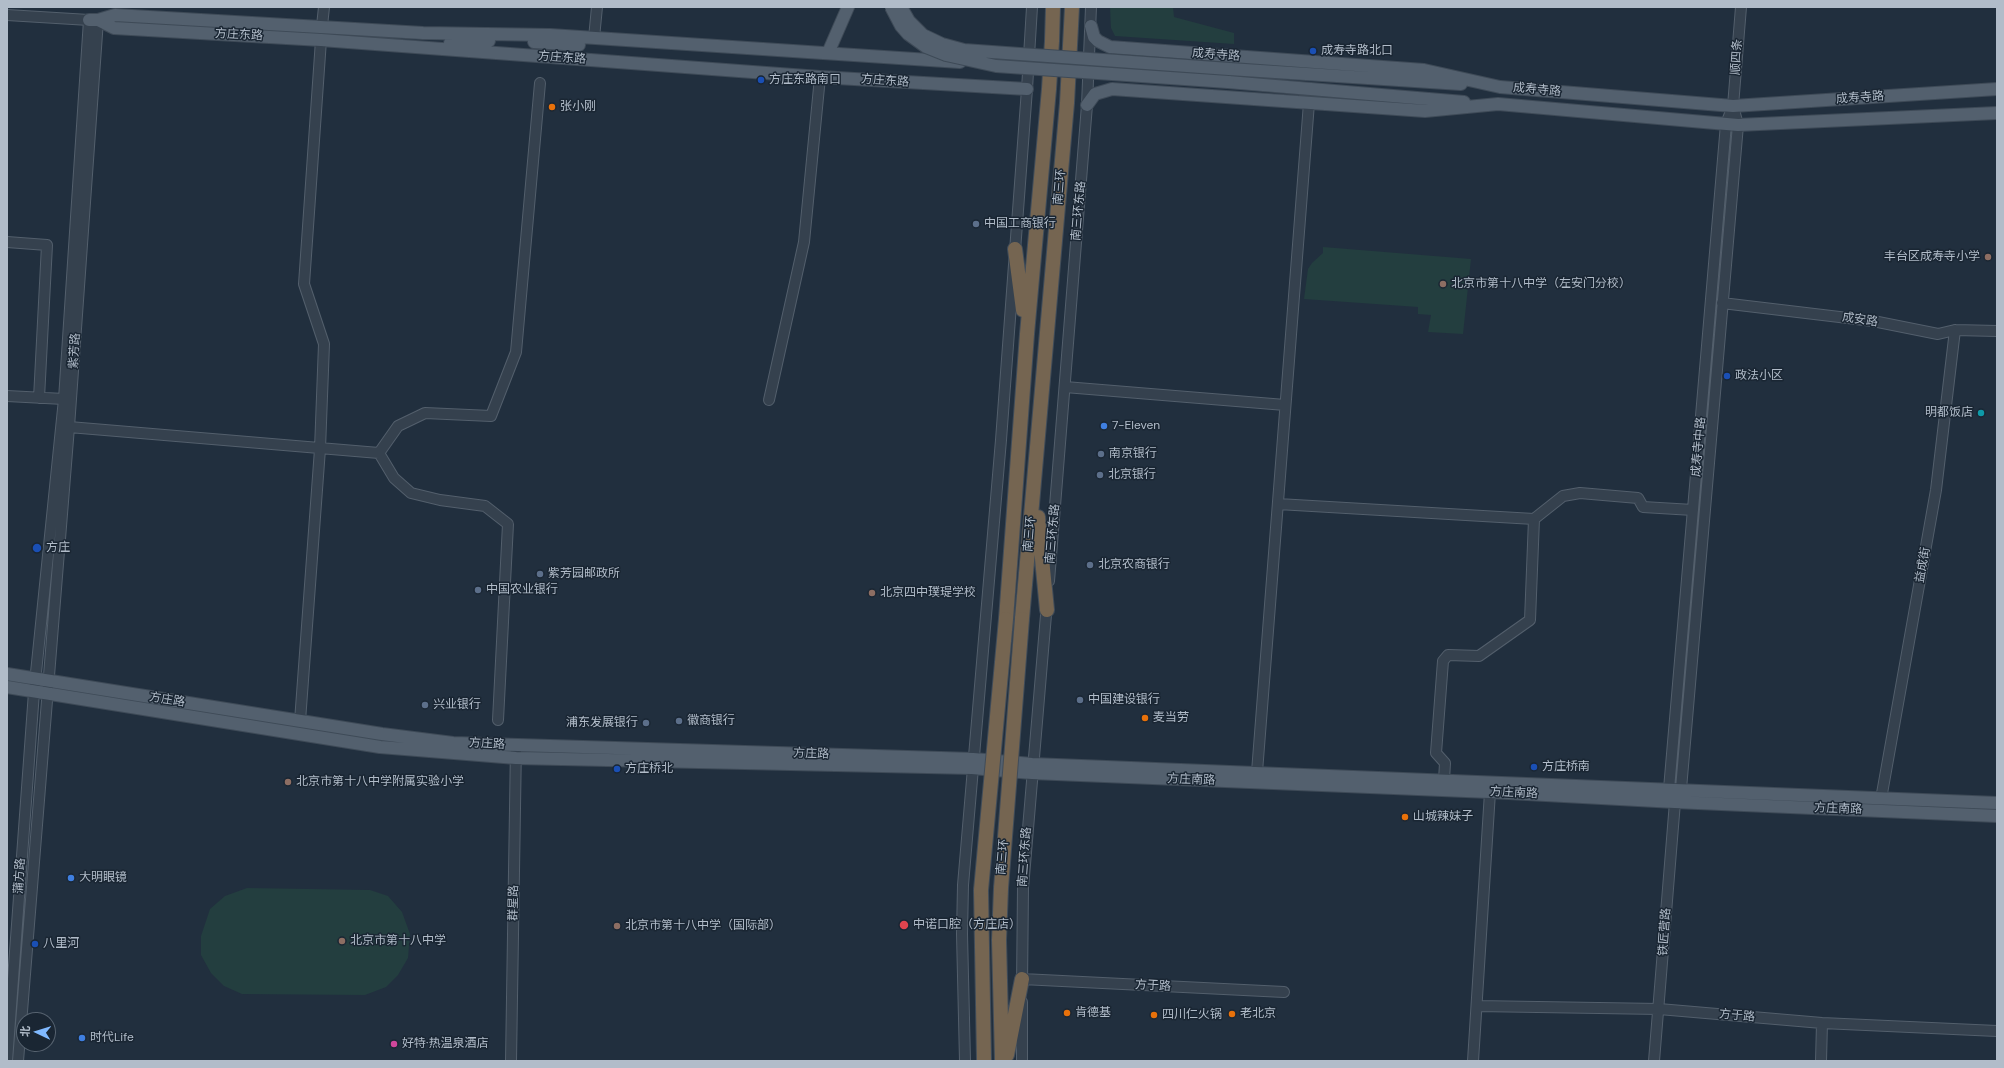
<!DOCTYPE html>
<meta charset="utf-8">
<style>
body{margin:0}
#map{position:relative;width:2004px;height:1068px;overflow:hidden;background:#212f3e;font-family:"DM Sans","Noto Sans SC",sans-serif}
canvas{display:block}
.frame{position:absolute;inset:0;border:8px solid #b1bcc9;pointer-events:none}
.north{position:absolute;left:16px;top:1012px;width:40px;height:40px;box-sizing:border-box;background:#1a2633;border:1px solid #56626f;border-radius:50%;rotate:274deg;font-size:11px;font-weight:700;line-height:16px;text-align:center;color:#b1bcc9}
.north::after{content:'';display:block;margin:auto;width:14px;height:18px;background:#80b9ff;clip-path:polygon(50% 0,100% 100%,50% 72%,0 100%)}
</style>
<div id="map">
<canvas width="2004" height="1068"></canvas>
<div class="frame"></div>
<div class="north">北</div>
</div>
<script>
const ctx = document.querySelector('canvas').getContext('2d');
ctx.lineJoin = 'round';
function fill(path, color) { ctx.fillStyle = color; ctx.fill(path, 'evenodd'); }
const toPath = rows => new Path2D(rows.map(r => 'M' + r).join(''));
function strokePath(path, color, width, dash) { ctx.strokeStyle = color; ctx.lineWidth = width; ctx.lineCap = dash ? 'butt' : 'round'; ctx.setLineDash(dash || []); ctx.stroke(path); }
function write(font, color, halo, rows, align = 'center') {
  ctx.font = font + ' "DM Sans","Noto Sans SC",sans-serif'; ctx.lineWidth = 3; ctx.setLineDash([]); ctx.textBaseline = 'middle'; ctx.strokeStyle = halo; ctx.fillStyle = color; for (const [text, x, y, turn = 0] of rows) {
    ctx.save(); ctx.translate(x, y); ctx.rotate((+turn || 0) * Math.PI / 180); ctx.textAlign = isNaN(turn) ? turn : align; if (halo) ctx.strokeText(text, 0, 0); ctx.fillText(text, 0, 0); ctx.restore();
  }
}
fill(toPath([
 [1110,7,1173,7,1174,17,1234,33,1234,44,1115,36,1111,28],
 [1323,247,1471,259,1463,334,1428,332,1431,315,1418,314,1418,307,1304,299,1308,269,1312,263,1323,253],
 [247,888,370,890,388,896,402,912,410,934,408,958,398,975,386,987,365,995,242,994,224,986,211,973,201,955,201,936,210,909,225,896]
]), '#233e3f');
const minor = toPath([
 [7,15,89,20,64,399,34,692,7,1061],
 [322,26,324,7],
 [594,38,597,7],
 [7,242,47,245,39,398],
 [1722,303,1873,321,1938,334,1955,330,1997,331],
 [1065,387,1285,405],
 [7,396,64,399],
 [769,400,804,242,820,77],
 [69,427,379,453,394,478,411,493,440,500,485,506,508,524,498,720],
 [379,453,398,426,425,413,491,416,516,352,540,83],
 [1278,504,1534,519,1563,496,1580,493,1638,498,1643,507,1693,510],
 [1049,581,1087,105,1091,7],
 [300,721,320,449,324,344,304,284,321,40],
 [1257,772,1309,103],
 [1444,780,1445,763,1436,753,1443,661,1448,655,1479,656,1530,620,1534,519],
 [1673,796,1669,789,1726,124,1733,106,1741,7],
 [1881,799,1936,490,1955,330],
 [1022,979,1284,992],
 [1022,986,1023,888,1047,603],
 [1022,1002,1022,1061],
 [1477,1006,1659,1009,1822,1023,1997,1031],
 [18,1061,69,427,98,20],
 [511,1061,516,745],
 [965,1061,962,934,963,885,1001,440,1027,89,1032,7],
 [1473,1061,1490,792],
 [1654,1061,1675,802,1681,789,1738,125,1733,106],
 [1821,1061,1822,1023]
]);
const major = toPath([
 [89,20,98,20,114,28,321,40,820,77,1027,89],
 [98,20,115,15,423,33,550,35,960,62],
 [1091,26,1094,37,1098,41,1110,47,1424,70,1500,87,1733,106,1997,89],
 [534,42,579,45],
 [450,43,489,41],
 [828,53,848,7],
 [1229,69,1461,84],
 [1228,82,1464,102],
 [1087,105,1095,94,1112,89,1425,111,1498,104,1738,125,1997,113],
 [7,674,382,734,453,743,973,759,1032,764,1997,803],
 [7,687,380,747,516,758,972,768,1032,773,1490,792,1675,802,1997,816]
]);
const highway = toPath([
 [1015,249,1023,310],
 [1038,517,1047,610],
 [1006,619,1027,334,1049,89,1052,41,1053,7],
 [1022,619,1067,103,1072,7],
 [1001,888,999,940,1002,1061],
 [981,890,984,1061],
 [1007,1055,1022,979]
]);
strokePath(minor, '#535f6c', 12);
strokePath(major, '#3e4a57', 14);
strokePath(highway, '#404c59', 16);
strokePath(minor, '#35414e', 10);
strokePath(major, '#53606e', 12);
strokePath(highway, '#756551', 14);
const majorBridge = toPath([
 [891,7,901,26,908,34,926,47,946,55,996,66,1228,82],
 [901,7,909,21,923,35,942,44,964,50,1229,69]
]);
const highwayBridge = toPath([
 [1001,888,1022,619],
 [981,890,1006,619]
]);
strokePath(majorBridge, '#3e4a57', 14, []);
strokePath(highwayBridge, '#404c59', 16, []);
strokePath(majorBridge, '#53606e', 12);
strokePath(highwayBridge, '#756551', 14);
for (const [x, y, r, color] of [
 [1313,51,4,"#1a4fb4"],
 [761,80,4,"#1a4fb4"],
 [552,107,4,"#e8710a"],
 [976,224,4,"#5c6f8a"],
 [1988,257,4,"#8d6e63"],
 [1443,284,4,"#8d6e63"],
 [1727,376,4,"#1a4fb4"],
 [1981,413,4,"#0f9aa8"],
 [1104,426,4,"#3f7fe0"],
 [1101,454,4,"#5c6f8a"],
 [1100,475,4,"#5c6f8a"],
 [37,548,5,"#1a4fb4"],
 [1090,565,4,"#5c6f8a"],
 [540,574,4,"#5c6f8a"],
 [478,590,4,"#5c6f8a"],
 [872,593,4,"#8d6e63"],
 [1080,700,4,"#5c6f8a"],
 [425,705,4,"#5c6f8a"],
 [1145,718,4,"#e8710a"],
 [679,721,4,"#5c6f8a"],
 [646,723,4,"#5c6f8a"],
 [1534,767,4,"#1a4fb4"],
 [617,769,4,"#1a4fb4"],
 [288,782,4,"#8d6e63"],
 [1405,817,4,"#e8710a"],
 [71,878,4,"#3f7fe0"],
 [904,925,5,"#e0444e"],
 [617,926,4,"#8d6e63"],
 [342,941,4,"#8d6e63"],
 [35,944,4,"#1a4fb4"],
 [1067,1013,4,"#e8710a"],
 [1232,1014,4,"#e8710a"],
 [1154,1015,4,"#e8710a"],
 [82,1038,4,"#3f7fe0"],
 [394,1044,4,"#d1479c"]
]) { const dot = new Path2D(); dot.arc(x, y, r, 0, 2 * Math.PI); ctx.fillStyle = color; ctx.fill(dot); strokePath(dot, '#1a2633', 1.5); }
write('12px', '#b1bcc9', '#1a2633', [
 ["方庄东路",239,35,3],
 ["成寿寺路",1216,55,4],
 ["顺四条",1737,57,-86],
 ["方庄东路",562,58,4],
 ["方庄东路",885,81,4],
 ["成寿寺路",1537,90,5],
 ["成寿寺路",1860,98,-4],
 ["南三环",1060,187,-85],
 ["南三环东路",1079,211,-85],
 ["成安路",1860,320,8],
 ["紫芳路",75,351,-86],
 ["成寿寺中路",1699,447,-85],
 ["南三环",1030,534,-85],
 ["南三环东路",1053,534,-85],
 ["益成街",1923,565,-80],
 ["方庄路",167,700,9],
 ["方庄路",487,744,3],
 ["方庄路",811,754,2],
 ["方庄南路",1191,780,2],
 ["方庄南路",1514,793,3],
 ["方庄南路",1838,809,2],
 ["南三环",1003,857,-85],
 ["南三环东路",1025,857,-86],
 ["蒲方路",20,876,-86],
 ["群星路",514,903,-89],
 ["铁匠营路",1665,932,-86],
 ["方于路",1153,986,3],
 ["方于路",1737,1016,5]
]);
write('12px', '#b1bcc9', '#1a2633', [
 ["成寿寺路北口",1321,51],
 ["方庄东路南口",769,80],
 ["张小刚",560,107],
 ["中国工商银行",984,224],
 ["丰台区成寿寺小学",1980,257,"right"],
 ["北京市第十八中学（左安门分校）",1451,284],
 ["政法小区",1735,376],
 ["明都饭店",1973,413,"right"],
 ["7-Eleven",1112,426],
 ["南京银行",1109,454],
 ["北京银行",1108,475],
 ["方庄",46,548],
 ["北京农商银行",1098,565],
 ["紫芳园邮政所",548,574],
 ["中国农业银行",486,590],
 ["北京四中璞瑅学校",880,593],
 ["中国建设银行",1088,700],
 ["兴业银行",433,705],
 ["麦当劳",1153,718],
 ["徽商银行",687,721],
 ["浦东发展银行",638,723,"right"],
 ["方庄桥南",1542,767],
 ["方庄桥北",625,769],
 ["北京市第十八中学附属实验小学",296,782],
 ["山城辣妹子",1413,817],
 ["大明眼镜",79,878],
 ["中诺口腔（方庄店）",913,925],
 ["北京市第十八中学（国际部）",625,926],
 ["北京市第十八中学",350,941],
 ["八里河",43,944],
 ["肯德基",1075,1013],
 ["老北京",1240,1014],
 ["四川仁火锅",1162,1015],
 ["时代Life",90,1038],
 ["好特·热温泉酒店",402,1044]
], 'left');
</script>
